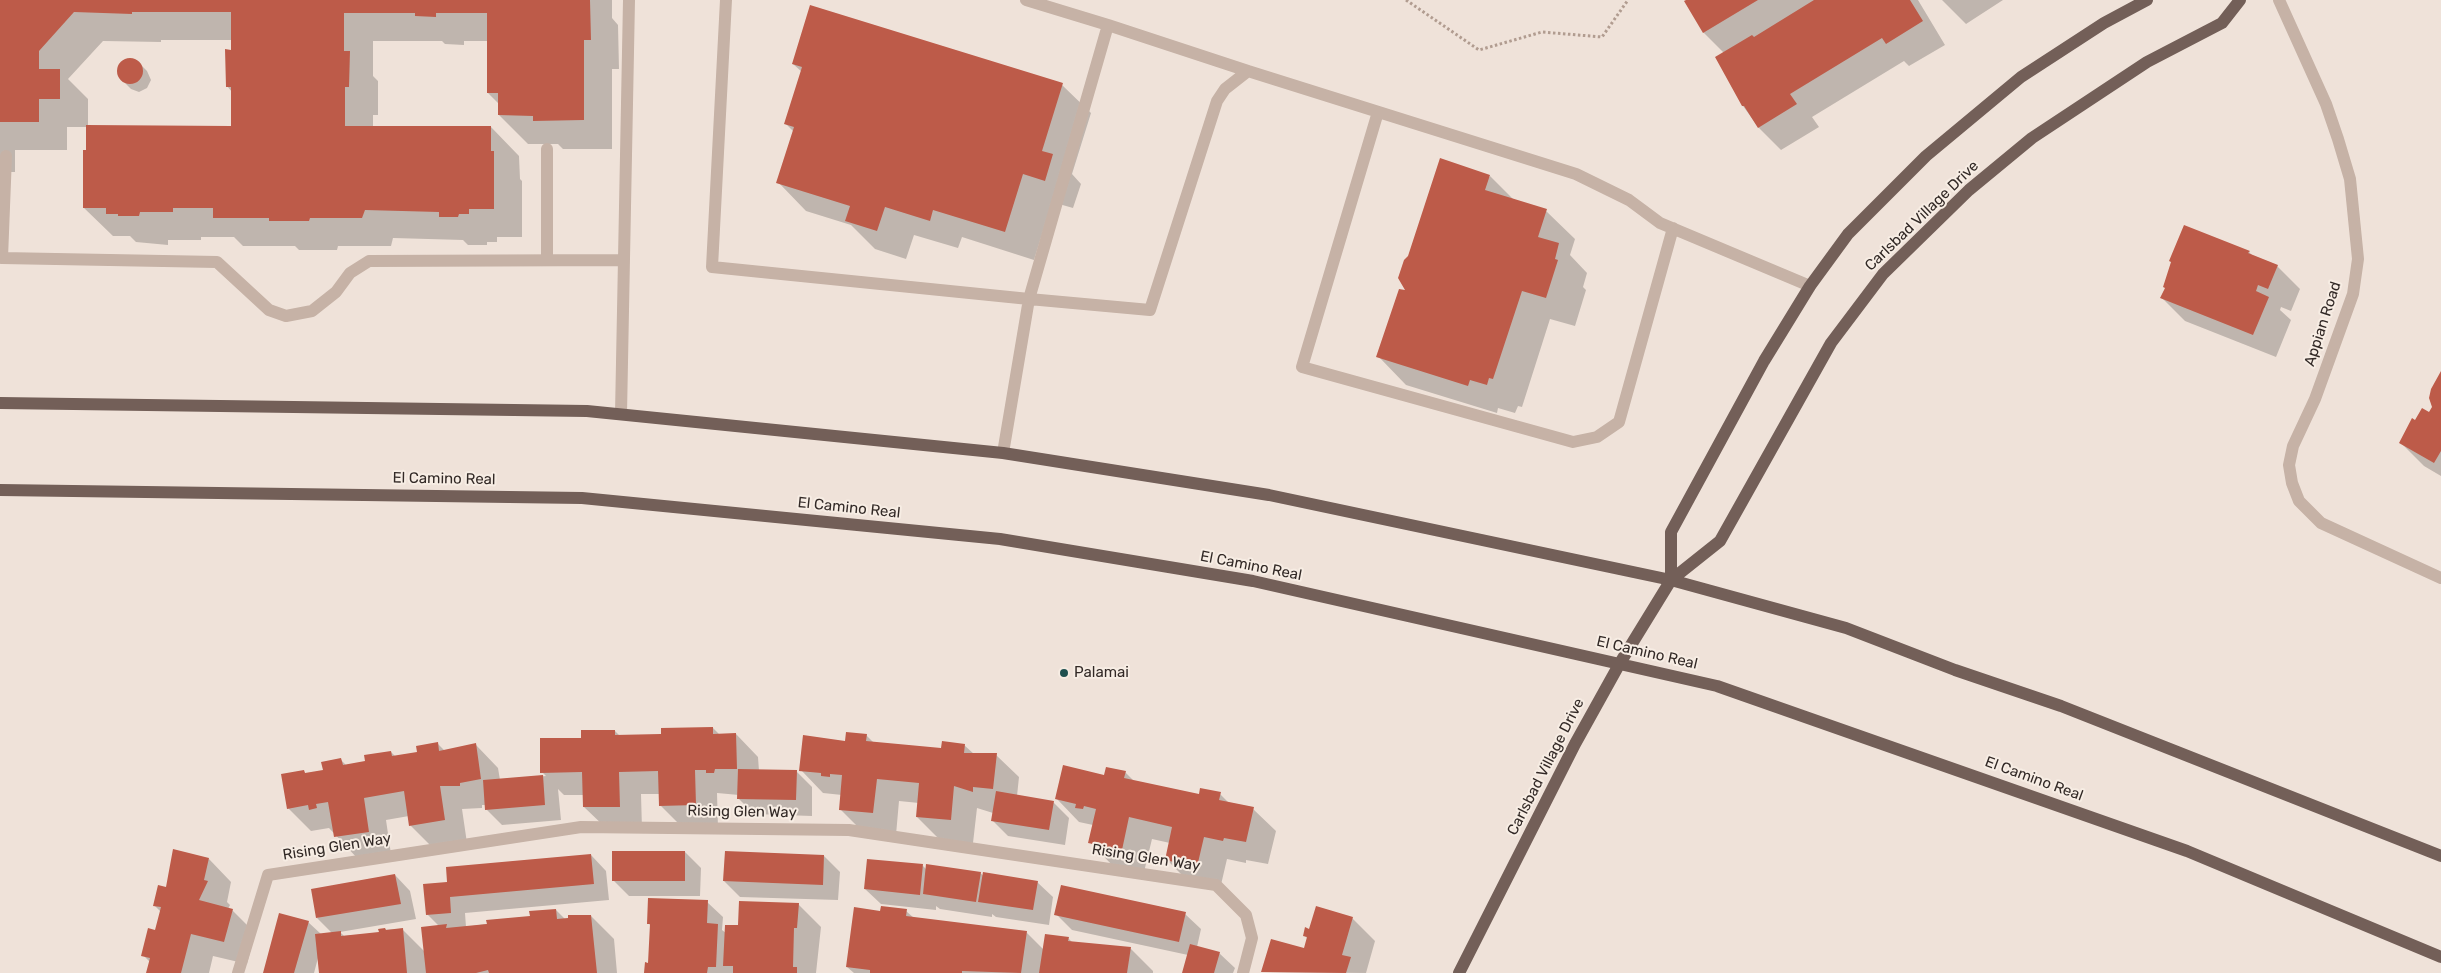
<!DOCTYPE html>
<style>
body{margin:0}
canvas{display:block;background:#efe2d9}
</style>
<canvas width="2441" height="973"></canvas>
<script>
const ctx = document.querySelector('canvas').getContext('2d');
ctx.lineJoin = 'round';
function fill(path, color) { ctx.fillStyle = color; ctx.fill(path, 'evenodd'); }
const toPath = rows => new Path2D(rows.map(r => 'M' + r).join(''));
function strokePath(path, color, width, dash) { ctx.strokeStyle = color; ctx.lineWidth = width; ctx.lineCap = dash ? 'butt' : 'round'; ctx.setLineDash(dash || []); ctx.stroke(path); }
function write(font, color, halo, rows, align = 'center') {
  ctx.font = font + ' Rubik,sans-serif'; ctx.lineWidth = 4; ctx.setLineDash([]); ctx.textBaseline = 'middle'; ctx.strokeStyle = halo; ctx.fillStyle = color; for (const [text, x, y, turn = 0] of rows) {
    ctx.save(); ctx.translate(x, y); ctx.rotate((+turn || 0) * Math.PI / 180); ctx.textAlign = isNaN(turn) ? turn : align; if (halo) ctx.strokeText(text, 0, 0); ctx.fillText(text, 0, 0); ctx.restore();
  }
}
fill(toPath([
 [0,0,612,0,612,18,618,25,619,69,612,69,612,149,563,149,558,144,528,144,499,115,499,104,488,93,488,41,464,41,464,45,445,44,442,41,373,41,373,76,378,81,378,115,373,115,373,127,491,127,519,156,520,179,522,181,522,237,497,237,497,242,487,242,487,245,468,245,463,240,393,238,391,246,338,246,337,250,299,250,295,246,243,246,234,237,201,237,201,240,168,240,168,245,136,242,130,236,113,236,84,208,87,127,67,127,67,150,15,150,15,172,0,172],
 [161,40,232,40,227,86,232,92,232,127,88,127,88,99,68,79,103,41,161,42],
 [1688,0,1918,0,1945,45,1909,66,1904,61,1812,117,1819,127,1781,150,1759,128,1743,106,1724,53,1704,33,1685,2],
 [1942,0,2003,0,1966,24],
 [130,60,139,63,147,71,151,80,147,88,139,92,131,89,123,81,119,71,121,64],
 [793,64,1062,85,1091,113,1072,174,1081,184,1073,208,1052,202,1034,260,962,237,958,248,914,235,906,259,875,249,851,225,806,211,778,182,794,132,786,124,802,72],
 [1490,176,1514,200,1546,211,1575,239,1570,255,1587,273,1583,287,1586,290,1575,326,1550,319,1522,407,1518,406,1515,413,1498,408,1497,413,1406,385,1378,356,1408,293],
 [2249,252,2254,257,2277,266,2300,289,2291,311,2281,307,2280,310,2291,320,2276,357,2185,321,2162,298],
 [2441,374,2441,476,2424,466,2401,443,2415,421,2429,413,2433,407],
 [713,728,720,735,736,734,758,757,759,771,796,771,812,787,812,816,754,814,739,799,739,795,717,793,718,828,683,828,660,805,660,794,641,794,642,829,607,829,584,807,584,795,564,795,558,789,561,820,502,825,486,809,486,805,482,805,482,808,462,809,467,843,433,848,410,825,409,816,386,820,391,854,358,859,329,828,311,831,288,808,303,771,306,774,324,771,341,760,346,765,366,762,391,752,396,757,419,753,438,744,445,751,476,745,498,768,500,780,546,776,542,772,583,739,615,731,620,736,663,735],
 [866,735,874,743,942,749,964,745,974,754,996,755,1019,777,1017,796,1053,802,1069,818,1065,845,1008,836,992,820,993,813,977,808,973,843,940,840,917,817,919,803,899,801,896,835,863,832,840,809,842,795,823,793,801,770,846,743],
 [1125,772,1134,781,1200,796,1220,794,1230,804,1253,809,1276,831,1268,864,1246,860,1246,863,1227,859,1220,889,1189,882,1166,859,1170,843,1152,839,1144,872,1112,865,1090,842,1093,825,1079,822,1057,799,1105,777],
 [685,852,701,868,700,896,629,896,613,880],
 [591,855,606,871,609,900,465,913,466,927,531,917,556,910,566,920,591,916,614,939,617,973,320,973,318,958,314,973,264,973,308,922,321,934,332,933,317,918,395,875,410,891,416,919,340,932,344,936,380,933,380,930,402,929,425,952,439,926,427,914,448,883],
 [824,856,840,872,838,900,740,897,724,881],
 [209,859,231,882,227,902,230,905,228,909,232,910,255,933,247,964,213,956,209,973,147,973,150,962,143,955,156,932,161,912,154,905,167,888],
 [923,866,927,870,980,873,984,876,1037,882,1053,897,1049,925,996,917,992,914,992,917,940,909,936,906,936,910,881,904,865,889],
 [707,902,723,917,722,930,726,933,798,904,821,927,816,973,646,973,649,964,651,926,648,923],
 [906,911,914,918,1026,932,1044,950,1068,938,1073,943,1130,948,1153,971,1153,973,854,973,847,967,881,912],
 [1056,914,1185,914,1201,929,1197,947,1219,953,1235,968,1233,973,1183,973,1188,955,1072,930],
 [1352,918,1375,941,1366,973,1262,972,1304,950,1308,939,1304,935,1310,930]
]), '#0003');
fill(toPath([
 [0,0,590,0,591,40,584,40,584,120,533,121,533,116,498,115,498,93,487,93,487,13,436,13,436,17,415,16,415,13,344,13,344,51,350,51,349,87,345,87,345,126,491,126,491,151,494,151,494,209,469,209,469,214,459,214,458,217,439,217,439,212,365,210,362,218,310,218,309,221,269,221,269,218,213,218,213,208,173,208,173,212,140,212,139,216,118,216,118,214,106,214,106,208,83,208,83,150,86,150,86,125,231,126,231,87,226,87,225,49,231,50,231,12,132,12,132,14,74,12,39,51,39,69,60,69,60,99,39,99,39,122,0,122],
 [1686,0,1758,0,1703,33,1684,1],
 [1814,0,1910,0,1923,21,1886,44,1882,38,1790,94,1797,104,1758,128,1744,106,1742,106,1715,57,1752,35,1754,37],
 [810,5,1063,83,1042,151,1053,154,1045,181,1023,174,1005,232,933,210,930,221,885,207,877,231,845,221,850,206,776,183,794,127,784,124,802,67,792,64],
 '117 71a13 13 0 1 1 26 0a13 13 0 1 1-26 0Z',
 [1440,158,1490,175,1485,190,1547,209,1538,237,1559,243,1555,259,1558,260,1546,298,1522,291,1493,379,1489,378,1487,385,1470,380,1468,386,1376,357,1399,289,1405,290,1398,278,1404,260,1408,256],
 [2184,225,2250,251,2248,253,2278,265,2268,289,2258,285,2256,291,2269,297,2253,335,2160,298,2165,288,2163,287,2171,262,2169,261],
 [2441,371,2441,451,2434,463,2399,443,2412,418,2415,420,2422,408,2429,412,2432,407,2429,398,2431,389],
 [713,727,713,734,736,733,737,769,715,769,714,773,706,773,706,770,695,770,696,805,659,806,658,771,619,772,620,807,583,807,582,772,540,773,540,738,581,738,581,730,615,730,615,735,661,734,661,728],
 [846,732,867,734,866,741,941,748,942,741,965,744,964,753,997,753,993,789,973,787,973,792,954,786,951,820,916,817,919,783,877,779,873,813,839,810,842,775,830,774,830,777,821,776,821,773,799,771,803,735,845,741],
 [438,742,439,751,476,743,481,779,460,783,460,786,440,786,445,820,409,826,404,791,364,798,369,832,334,837,328,802,316,804,317,808,309,810,308,805,287,809,281,774,304,770,305,773,323,770,321,762,341,758,343,765,365,761,364,755,391,751,392,756,417,752,416,746],
 [1063,765,1104,775,1106,767,1126,771,1124,778,1199,794,1200,788,1221,792,1219,800,1254,807,1246,842,1224,838,1223,841,1204,837,1197,867,1165,860,1172,827,1129,817,1122,850,1088,843,1096,809,1084,806,1083,809,1075,808,1076,804,1055,799],
 [738,769,797,770,796,800,737,799],
 [543,775,545,805,485,810,483,780],
 [996,791,1054,801,1049,830,991,821],
 [173,849,209,858,204,880,208,881,199,900,233,909,224,942,191,934,181,973,146,973,150,958,141,956,148,928,155,930,161,907,153,906,158,885,166,887],
 [612,851,685,851,685,881,612,881],
 [725,851,824,855,823,885,723,881],
 [591,854,594,884,450,897,451,913,426,915,423,884,447,882,446,867],
 [867,859,923,864,920,895,864,889],
 [926,864,981,872,976,902,923,894],
 [983,872,1038,881,1033,910,978,902],
 [395,874,401,904,316,918,311,889],
 [1061,885,1186,912,1179,942,1054,915],
 [648,898,708,900,707,923,718,924,716,967,708,967,707,973,644,973,645,962,648,963,650,924,647,924],
 [739,901,799,903,797,928,794,928,793,967,797,967,797,973,733,973,733,966,723,966,725,925,738,925],
 [881,906,907,909,906,916,1027,931,1021,973,962,971,962,973,870,973,870,970,846,967,854,907,880,911],
 [1316,906,1353,917,1342,955,1351,957,1346,973,1261,972,1271,939,1304,948,1307,937,1303,936,1305,927,1309,929],
 [556,909,557,919,568,918,568,915,591,915,597,973,489,973,488,970,476,973,426,973,421,927,447,924,446,928,487,924,486,920,530,916,529,911],
 [279,913,309,921,294,973,263,973],
 [385,928,386,930,403,928,407,973,319,973,315,934,341,931,341,936,379,932,378,929],
 [1045,934,1069,937,1068,941,1131,947,1127,973,1039,973],
 [1190,944,1220,952,1214,973,1182,973]
]), '#bd5b49');
strokePath(toPath([
 [1406,0,1479,50,1542,32,1602,37,1628,0]
]), '#b19c90', 3, [2.5, 2.5]);
strokePath(toPath([
 [726,0,712,267,1029,299,1108,25,1026,0],
 [1108,25,1248,71],
 [1378,112,1302,367,1573,442,1597,437,1619,422,1673,228],
 [6,156,2,258,217,262,269,310,286,316,312,311,336,292,350,273,369,261,624,260],
 [547,260,547,149],
 [621,414,629,0],
 [1003,453,1029,299,1150,310,1217,101,1225,89,1248,71,1576,174,1629,200,1660,223,1810,286]
]), '#c6b2a6', 12);
strokePath(toPath([
 [2279,0,2326,104,2338,139,2350,179,2358,259,2353,294,2315,399,2293,446,2289,465,2292,483,2299,501,2321,523,2441,578],
 [238,973,268,875,581,827,849,830,1216,885,1246,915,1252,938,1243,973]
]), '#c6b2a6', 12);
strokePath(toPath([
 [0,403,587,411,1003,453,1269,495,1671,580,1846,628,1955,670,2061,706,2441,856],
 [0,490,582,498,1000,539,1253,581,1717,686,2187,851,2441,957],
 [1671,580,1671,532,1764,361,1810,286,1848,234,1926,156,2021,77,2104,23,2147,0],
 [1459,973,1575,744,1620,663,1671,580,1720,541,1831,343,1883,274,1969,190,2032,138,2147,62,2222,23,2240,0]
]), '#735f58', 12);
for (const [x, y, r, color] of [
 [1064,673,5,"#1f504f"]
]) { const dot = new Path2D(); dot.arc(x, y, r, 0, 2 * Math.PI); ctx.fillStyle = color; ctx.fill(dot); strokePath(dot, '#f7ede4', 2); }
write('15px', '#322926', '#f7ede4', [
 ["Carlsbad Village Drive",1922,216,-44],
 ["Appian Road",2323,324,-72],
 ["El Camino Real",444,479,1],
 ["El Camino Real",849,508,6],
 ["El Camino Real",1251,566,11],
 ["El Camino Real",1647,653,13],
 ["Carlsbad Village Drive",1546,767,-63],
 ["El Camino Real",2034,779,20],
 ["Rising Glen Way",742,812,1],
 ["Rising Glen Way",337,847,-9],
 ["Rising Glen Way",1146,858,9]
]);
write('15px', '#322926', '#f7ede4', [
 ["Palamai",1074,673]
], 'left');
</script>
